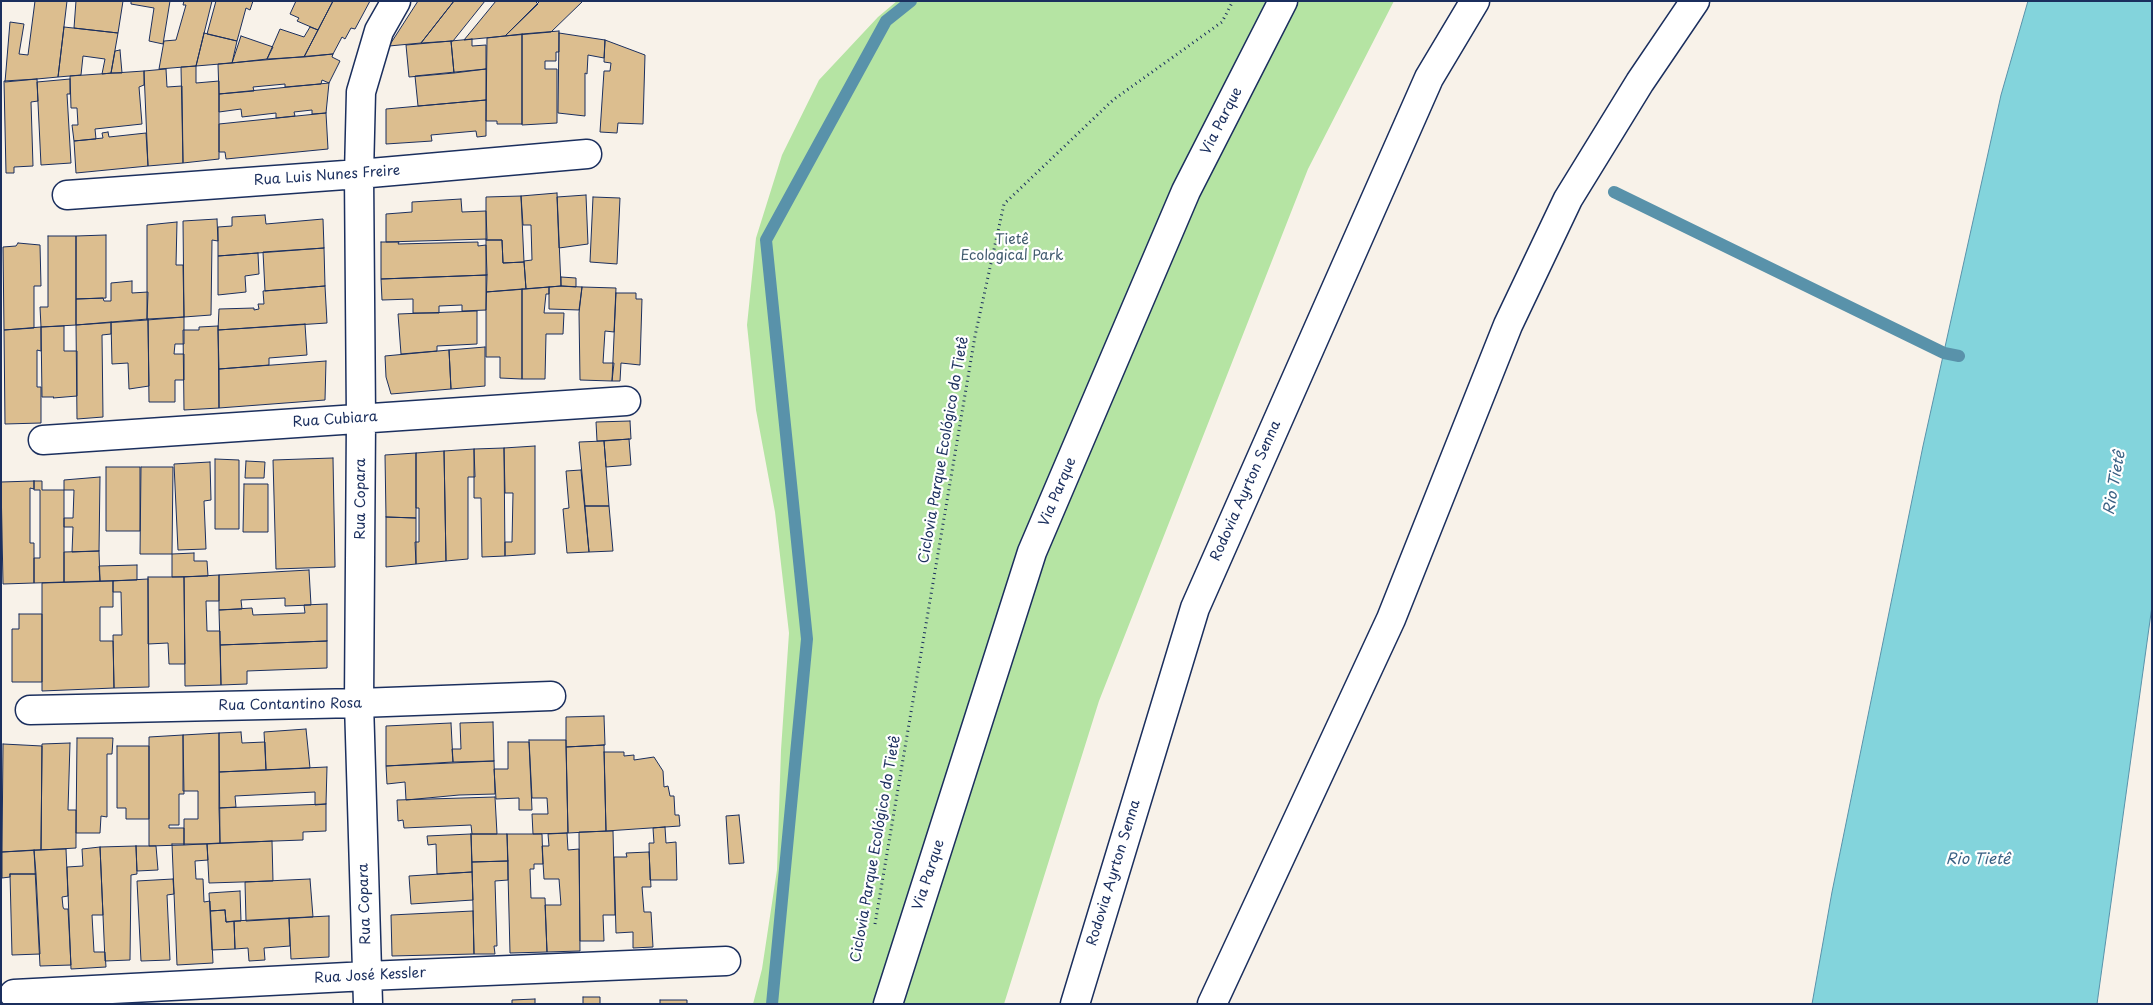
<!DOCTYPE html>
<meta charset="utf-8">
<style>
body{margin:0}
#map{position:relative;width:2153px;height:1005px;overflow:hidden;background:#f8f2e9;font-family:"Playpen Sans",sans-serif}
canvas{display:block}
.frame{position:absolute;inset:0;border:2px solid #1b2f5e;pointer-events:none}
</style>
<div id="map">
<canvas width="2153" height="1005"></canvas>
<div class="frame"></div>
</div>
<script>
const ctx = document.querySelector('canvas').getContext('2d');
ctx.lineJoin = 'round';
function fill(path, color) { ctx.fillStyle = color; ctx.fill(path, 'evenodd'); }
const toPath = rows => new Path2D(rows.map(r => 'M' + r).join(''));
function strokePath(path, color, width, dash) { ctx.strokeStyle = color; ctx.lineWidth = width; ctx.lineCap = dash ? 'butt' : 'round'; ctx.setLineDash(dash || []); ctx.stroke(path); }
function write(font, color, halo, rows, align = 'center') {
  ctx.font = font + ' "Playpen Sans",sans-serif'; ctx.lineWidth = 4.5; ctx.setLineDash([]); ctx.textBaseline = 'middle'; ctx.strokeStyle = halo; ctx.fillStyle = color; for (const [text, x, y, turn = 0] of rows) {
    ctx.save(); ctx.translate(x, y); ctx.rotate((+turn || 0) * Math.PI / 180); ctx.textAlign = isNaN(turn) ? turn : align; if (halo) ctx.strokeText(text, 0, 0); ctx.fillText(text, 0, 0); ctx.restore();
  }
}
fill(toPath([
 [897,1,1394,1,1308,169,1099,701,1004,1004,753,1004,762,969,777,870,781,750,789,633,775,512,756,410,747,325,756,238,782,155,819,80,878,17]
]), '#b5e4a3');
const water = toPath([
 [2028,1,2152,1,2152,606,2097,1004,1812,1004,1832,892,1923,446,2001,95,2028,1]
]);
fill(water, '#83d4dc');
strokePath(water, '#5992aa', 1);
strokePath(toPath([
 [1614,192,1944,353,1959,356],
 [772,1004,807,639,766,240,886,21,911,1]
]), '#5992aa', 12);
const building = toPath([
 [35,1,67,1,58,77,5,82,10,22,24,24,19,54,28,55,35,1],
 [76,1,123,1,118,33,74,28,76,1],
 [131,1,170,1,163,44,149,41,154,8,131,4,131,1],
 [184,1,212,1,196,66,159,69,164,41,176,40,186,5,183,5,184,1],
 [216,1,253,1,250,10,246,8,237,41,207,34,216,1],
 [296,1,333,1,318,30,297,21,299,18,290,14,296,1],
 [333,1,370,1,355,29,351,28,345,39,342,37,333,54,304,57,333,1],
 [418,1,454,1,421,43,389,46,418,1],
 [454,1,485,1,453,41,421,43,454,1],
 [496,1,535,1,538,4,505,36,464,40,496,1],
 [540,1,583,1,551,32,505,36,540,1],
 [64,27,118,33,111,73,102,74,105,59,83,56,81,75,58,77,64,27],
 [310,27,318,30,304,57,267,59,280,29,304,37,310,27],
 [559,31,559,52,556,52,556,61,545,61,545,69,557,69,557,123,522,125,522,34,559,31],
 [204,33,237,41,232,63,196,66,204,33],
 [559,33,605,40,604,58,588,55,587,74,585,73,585,116,558,113,559,33],
 [522,34,522,124,497,124,497,121,486,121,487,38,522,34],
 [241,36,273,47,267,59,232,63,241,36],
 [472,39,472,46,486,45,486,69,454,73,451,41,472,39],
 [605,40,645,55,643,124,618,123,617,133,600,132,604,71,610,71,611,63,604,62,605,40],
 [451,41,454,73,409,77,406,45,451,41],
 [120,50,122,73,111,73,115,51,120,50],
 [333,54,332,57,340,61,329,83,322,80,321,84,285,87,285,84,253,87,254,91,219,94,218,64,333,54],
 [196,66,196,83,219,81,219,159,183,163,181,67,196,66],
 [166,69,167,87,182,86,183,163,148,166,144,71,166,69],
 [486,69,486,100,418,106,415,76,486,69],
 [144,71,144,85,139,87,142,124,95,129,96,139,74,141,72,125,78,125,77,108,71,108,70,76,144,71],
 [37,79,38,101,31,102,33,166,14,167,14,173,6,173,4,81,37,79],
 [70,79,70,94,67,94,71,163,41,165,37,82,70,79],
 [329,83,326,113,312,114,312,110,294,112,295,116,276,118,276,113,242,117,241,109,219,112,219,94,329,83],
 [486,100,486,136,477,137,476,131,431,135,432,141,386,144,386,109,486,100],
 [326,113,328,149,226,159,225,152,219,152,219,124,326,113],
 [108,132,109,137,146,133,148,166,76,173,74,141,103,138,102,133,108,132],
 [557,193,561,286,526,289,524,261,532,260,531,225,523,225,521,196,557,193],
 [586,195,588,244,559,248,557,197,586,195],
 [521,196,524,262,503,263,502,240,486,240,486,197,521,196],
 [593,197,620,198,617,264,590,262,593,197],
 [461,199,462,212,486,211,487,239,386,242,386,214,412,212,412,202,461,199],
 [265,215,266,224,323,219,324,248,218,256,218,227,232,226,232,217,265,215],
 [217,219,218,241,212,240,211,315,184,317,183,221,217,219],
 [177,222,176,265,183,265,184,317,147,320,147,225,177,222],
 [106,235,106,298,76,299,76,236,106,235],
 [48,236,76,236,76,325,41,327,40,307,48,307,48,236],
 [486,240,502,240,503,263,524,262,526,289,486,292,486,240],
 [381,242,399,242,398,244,478,242,478,246,486,245,487,275,381,279,381,242],
 [18,243,40,245,41,286,34,286,34,328,4,330,3,247,16,246,18,243],
 [324,248,325,286,265,291,263,252,324,248],
 [258,253,259,274,245,276,246,292,218,295,218,256,258,253],
 [487,275,486,310,462,311,462,305,439,306,439,313,413,313,413,299,382,300,381,279,487,275],
 [561,277,576,278,576,287,561,286,561,277],
 [132,281,132,293,148,292,147,320,76,325,76,299,103,298,104,301,111,301,111,283,132,281],
 [325,286,327,323,218,330,219,309,254,308,254,310,259,309,258,304,264,304,263,291,325,286],
 [561,286,582,287,579,310,549,309,549,287,561,286],
 [549,287,549,294,546,294,544,313,564,313,563,334,546,334,545,379,522,379,522,289,549,287],
 [582,287,616,288,614,332,605,331,603,363,614,363,612,381,580,380,579,313,582,287],
 [522,289,522,379,500,378,500,357,486,357,486,292,522,289],
 [616,293,636,293,636,299,642,299,640,365,621,363,620,381,612,381,616,293],
 [477,311,477,344,437,346,437,351,401,354,398,314,477,311],
 [184,317,184,344,175,344,174,354,184,354,184,380,175,380,175,402,149,402,148,319,184,317],
 [148,319,149,386,129,389,128,363,112,364,111,322,148,319],
 [111,322,111,334,102,335,103,417,77,419,76,325,111,322],
 [305,324,307,355,269,358,269,365,219,369,218,330,305,324],
 [64,326,64,351,77,351,77,396,53,398,54,397,42,397,41,327,64,326],
 [218,326,219,408,184,410,183,330,199,330,199,327,218,326],
 [41,327,41,351,37,350,37,387,41,387,41,423,5,424,4,330,41,327],
 [485,347,485,386,451,389,449,350,485,347],
 [449,350,451,389,391,394,386,377,385,356,449,350],
 [326,361,325,400,219,408,219,369,326,361],
 [630,421,631,439,597,441,596,422,630,421],
 [629,439,631,465,606,467,604,441,629,439],
 [604,441,609,506,585,506,579,442,604,441],
 [535,446,535,554,505,556,505,542,512,542,513,493,505,493,504,448,535,446],
 [504,448,505,556,482,557,481,498,474,498,474,449,504,448],
 [474,449,475,477,468,477,468,559,446,561,444,451,474,449],
 [444,451,446,561,416,564,415,542,419,542,419,508,416,508,416,453,444,451],
 [416,453,416,518,386,517,385,455,416,453],
 [333,458,335,567,276,569,273,460,333,458],
 [215,459,239,460,239,529,215,529,215,459],
 [246,461,265,462,264,478,245,478,246,461],
 [210,462,211,500,204,501,206,549,178,550,174,464,210,462],
 [106,467,140,467,140,531,106,531,106,467],
 [141,467,173,467,172,554,140,554,141,467],
 [581,470,589,552,567,553,563,509,569,508,566,471,581,470],
 [100,477,99,551,72,552,73,527,64,527,64,518,73,518,74,490,64,490,64,480,100,477],
 [34,481,34,489,30,488,30,543,34,543,34,583,3,584,1,482,34,481],
 [34,481,42,481,42,490,64,490,64,582,34,583,34,558,40,558,40,490,34,490,34,481],
 [244,484,268,484,268,532,243,532,244,484],
 [585,506,609,506,613,551,589,552,585,506],
 [386,517,416,518,416,564,386,567,386,517],
 [99,551,100,581,64,582,64,552,99,551],
 [194,553,194,561,207,561,208,576,172,577,172,554,194,553],
 [137,565,137,580,100,581,99,566,137,565],
 [309,570,311,605,285,606,285,598,241,600,242,609,219,610,219,575,309,570],
 [219,575,219,601,206,601,207,631,220,631,221,685,185,686,184,577,219,575],
 [148,577,184,577,185,664,169,664,168,643,148,644,148,577],
 [148,579,149,687,114,688,113,635,122,635,121,592,113,592,113,581,148,579],
 [113,581,113,607,100,607,100,641,113,641,114,688,42,691,42,583,113,581],
 [327,604,327,641,220,645,219,610,252,608,253,615,305,613,304,605,327,604],
 [19,614,42,614,42,682,12,682,12,629,19,629,19,614],
 [327,641,327,668,247,671,247,684,221,685,220,645,327,641],
 [604,716,605,745,566,747,566,717,604,716],
 [493,722,494,761,453,762,452,749,461,749,460,723,493,722],
 [451,723,453,762,386,766,386,726,451,723],
 [306,729,310,768,266,770,264,732,306,729],
 [241,732,242,743,265,742,266,770,219,772,219,733,241,732],
 [219,733,220,843,184,845,184,819,198,819,198,791,183,791,183,735,219,733],
 [183,735,184,794,179,794,179,825,169,825,169,828,184,828,184,845,149,846,149,737,183,735],
 [77,738,113,738,112,754,107,754,107,817,101,816,100,833,76,833,77,738],
 [529,740,566,740,568,833,533,834,532,814,548,814,547,798,532,798,529,740],
 [508,742,529,742,532,810,519,810,519,798,496,799,494,769,508,769,508,742],
 [70,743,68,810,76,810,76,848,41,850,42,744,70,743],
 [3,744,42,746,41,850,2,852,3,744],
 [604,745,606,831,568,833,566,747,604,745],
 [117,746,149,746,149,819,126,819,126,808,117,808,117,746],
 [604,752,624,752,624,756,634,755,634,760,654,757,663,771,664,787,668,786,670,796,674,796,675,815,679,815,680,826,606,831,604,752],
 [494,761,495,794,459,795,406,800,405,782,387,784,386,766,494,761],
 [327,767,326,804,315,805,315,792,235,796,236,807,219,808,219,772,327,767],
 [495,797,497,834,472,834,471,825,404,828,403,820,398,821,397,800,495,797],
 [326,804,326,831,303,832,303,840,220,843,219,808,326,804],
 [739,815,744,863,729,864,726,816,739,815],
 [665,827,666,843,676,842,677,880,650,880,649,843,654,843,653,828,665,827],
 [613,831,615,915,603,915,604,941,580,941,579,832,613,831],
 [567,833,568,850,579,849,580,951,547,952,545,905,561,905,559,879,544,879,542,846,549,846,548,834,567,833],
 [471,834,507,834,508,861,472,862,471,834],
 [471,834,472,872,437,874,436,844,428,845,427,836,471,834],
 [507,834,542,834,543,864,534,864,534,869,530,869,531,898,545,898,547,952,510,953,507,834],
 [272,841,273,881,209,883,207,844,272,841],
 [172,844,207,844,208,860,195,861,196,879,203,879,204,902,210,901,213,963,177,965,172,844],
 [136,846,137,874,131,875,130,960,105,961,100,847,136,846],
 [136,846,156,846,158,870,137,871,136,846],
 [100,847,103,915,92,915,94,952,105,952,106,967,71,969,67,867,83,866,82,849,100,847],
 [66,849,68,896,62,897,63,907,64,909,68,909,71,965,40,966,34,850,66,849],
 [34,850,36,874,10,874,10,877,2,878,2,852,34,850],
 [649,852,651,887,642,887,644,912,651,912,653,947,633,948,633,932,616,933,614,857,627,857,626,853,649,852],
 [508,861,508,880,495,881,497,946,494,946,495,954,474,954,472,862,508,861],
 [472,872,473,900,411,904,409,876,472,872],
 [10,874,36,874,40,954,12,955,10,874],
 [173,879,174,894,167,895,170,960,141,961,137,881,173,879],
 [310,879,313,917,246,921,245,882,310,879],
 [240,891,241,921,226,922,225,910,210,911,209,893,240,891],
 [225,910,226,922,234,921,235,949,212,950,210,911,225,910],
 [473,911,474,954,392,956,391,915,473,911],
 [329,916,329,957,291,959,289,918,329,916],
 [289,918,290,946,264,948,265,960,249,961,248,948,235,949,234,921,289,918],
 [583,997,600,997,600,1004,583,1004,583,997],
 [535,999,535,1004,512,1004,512,1000,535,999],
 [660,1000,687,1000,687,1004,660,1004,660,1000]
]);
fill(building, '#dcbe8f');
strokePath(building, '#1b2f5e', 1);
const minor = toPath([
 [67,195,359,174,587,154],
 [43,440,626,401],
 [30,710,359,703,551,696],
 [14,994,367,976,726,961],
 [368,1004,359,703,361,419,359,174,361,92,379,31,396,1],
 [888,1004,1032,552,1186,191,1283,1],
 [1212,1004,1391,619,1508,325,1568,199,1640,82,1695,1]
]);
const highway = toPath([
 [1075,1004,1195,608,1429,78,1475,1]
]);
strokePath(minor, '#1b2f5e', 31);
strokePath(highway, '#1b2f5e', 31);
strokePath(toPath([
 [875,924,975,336,1004,204,1113,100,1222,22,1233,1]
]), '#1b2f5e', 3, [1, 4]);
strokePath(minor, '#fff', 28);
strokePath(highway, '#fff', 28);
write('14px', '#1b2f5e', '#fff', [
 ["Via Parque",1222,121,-63],
 ["Rua Luis Nunes Freire",327,176,-4],
 ["Rua Cubiara",335,420,-4],
 ["Ciclovia Parque Ecológico do Tietê",944,450,-80],
 ["Rodovia Ayrton Senna",1246,491,-66],
 ["Via Parque",1058,492,-67],
 ["Rua Copara",361,499,-90],
 ["Rua Contantino Rosa",290,705,-1],
 ["Ciclovia Parque Ecológico do Tietê",876,849,-80],
 ["Rodovia Ayrton Senna",1114,873,-73],
 ["Via Parque",929,875,-72],
 ["Rua Copara",365,904,-92],
 ["Rua José Kessler",370,976,-3]
]);
write('14px', '#425c6f', '#fff', [
 ["Tietê",1012,240],
 ["Ecological Park",1012,256]
]);
write('italic 15px', '#3a6184', '#fff', [
 ["Rio Tietê",2115,483,-80],
 ["Rio Tietê",1978,860]
]);
</script>
